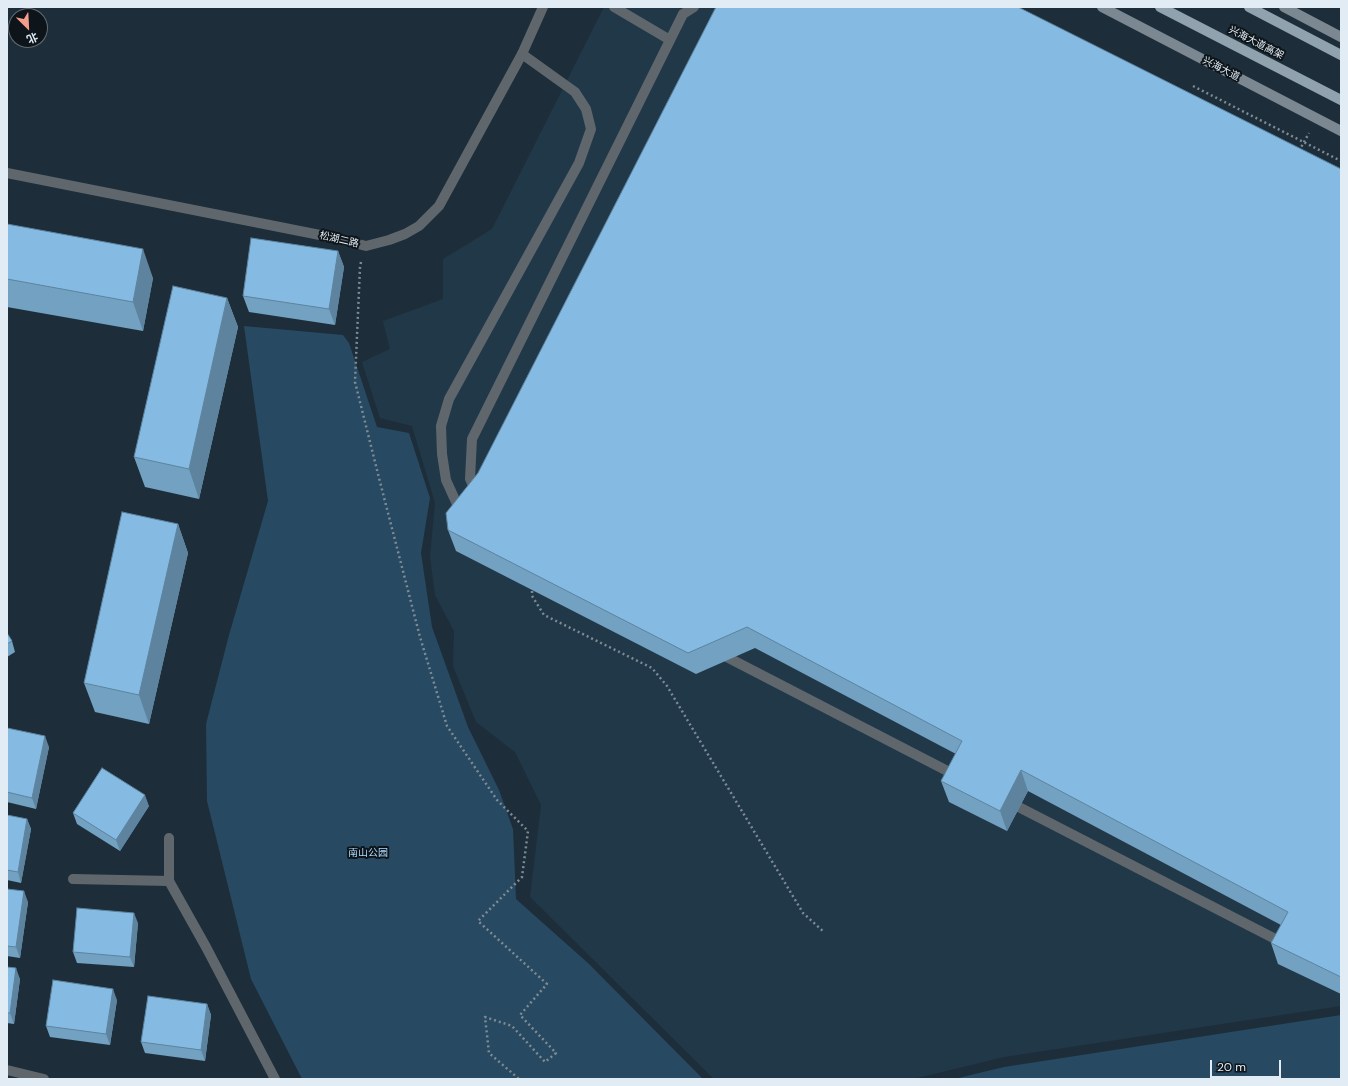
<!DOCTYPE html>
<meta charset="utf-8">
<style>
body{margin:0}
#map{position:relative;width:1348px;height:1086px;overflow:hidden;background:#1d2e3a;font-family:"DM Sans","Noto Sans SC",sans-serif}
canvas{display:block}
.frame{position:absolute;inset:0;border:8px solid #e1ecf4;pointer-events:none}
.north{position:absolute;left:8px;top:8px;width:40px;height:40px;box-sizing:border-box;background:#0e151a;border:1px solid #626b71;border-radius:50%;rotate:156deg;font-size:11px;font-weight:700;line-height:16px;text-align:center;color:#e1ecf4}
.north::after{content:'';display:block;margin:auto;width:14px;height:18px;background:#f49d8d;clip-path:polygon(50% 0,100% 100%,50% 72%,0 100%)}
.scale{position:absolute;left:1210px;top:1060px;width:71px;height:18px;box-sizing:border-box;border:2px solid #e1ecf4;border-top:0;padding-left:5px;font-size:12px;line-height:14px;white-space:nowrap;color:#e1ecf4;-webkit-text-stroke:3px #0e151a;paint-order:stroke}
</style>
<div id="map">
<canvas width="1348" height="1086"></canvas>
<div class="frame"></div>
<div class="north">北</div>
<div class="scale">20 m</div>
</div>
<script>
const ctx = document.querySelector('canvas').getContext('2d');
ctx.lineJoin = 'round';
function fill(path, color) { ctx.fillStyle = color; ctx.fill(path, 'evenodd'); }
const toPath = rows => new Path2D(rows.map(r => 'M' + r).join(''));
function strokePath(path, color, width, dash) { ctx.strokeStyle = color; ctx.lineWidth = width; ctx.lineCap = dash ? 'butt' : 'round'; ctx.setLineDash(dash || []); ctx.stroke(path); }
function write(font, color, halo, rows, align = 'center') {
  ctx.font = font + ' "DM Sans","Noto Sans SC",sans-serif'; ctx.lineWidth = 4; ctx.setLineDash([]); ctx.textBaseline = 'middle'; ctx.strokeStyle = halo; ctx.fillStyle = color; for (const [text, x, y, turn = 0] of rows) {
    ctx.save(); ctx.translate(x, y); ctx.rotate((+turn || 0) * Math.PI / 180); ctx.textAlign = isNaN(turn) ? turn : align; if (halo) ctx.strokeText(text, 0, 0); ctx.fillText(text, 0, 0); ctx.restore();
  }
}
fill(toPath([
 [604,7,1018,7,1341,168,1341,1006,1004,1057,913,1079,714,1079,530,897,541,805,515,752,476,722,453,666,454,631,435,595,430,557,435,503,412,426,380,418,362,362,390,349,383,321,443,299,443,259,492,229]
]), '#213849');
fill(toPath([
 [244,326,343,335,349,343,377,427,409,433,430,498,421,553,432,627,468,727,499,790,513,829,516,899,589,964,703,1079,302,1079,251,979,207,801,206,724,229,635,268,501],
 [1341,1015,1341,1079,954,1079,1004,1067]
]), '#274961');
strokePath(toPath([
 [1193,86,1341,161],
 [1299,151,1309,133],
 [361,262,360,267,355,382,379,478,420,637,447,726,497,800,528,831,522,877,478,921,547,984,520,1015,556,1053,545,1062,512,1026,485,1017,489,1053,519,1079],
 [532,586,532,596,544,615,652,668,667,686,803,913,824,932]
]), '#7d8b95', 2.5, [2, 3]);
strokePath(toPath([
 [614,7,670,40],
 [477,494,470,479,472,439,683,14,694,7],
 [461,513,446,480,442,454,441,426,449,399,579,163,591,129,586,109,575,92,522,54],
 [719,653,959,777],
 [1009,802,1285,944]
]), '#5f676d', 10);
strokePath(toPath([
 [7,173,335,238,366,246,389,240,405,234,419,226,439,206,522,54,543,7],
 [169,838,169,881,206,947,275,1079],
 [73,879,169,881],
 [7,1070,44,1079]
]), '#5f676d', 10);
strokePath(toPath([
 [1102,7,1341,131],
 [1284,7,1341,37]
]), '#7b8892', 10);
strokePath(toPath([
 [1160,7,1341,100],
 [1249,7,1341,55]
]), '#91a2af', 10);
fill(toPath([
 [1341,169,1341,994,1278,964,1271,943,1281,925,1028,791,1007,831,949,802,941,781,956,754,755,648,696,674,456,551,448,530],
 [7,224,153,278,143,331,7,307],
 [338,251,344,267,335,325,249,312,243,296],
 [227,298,238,327,199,499,145,487,134,457],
 [178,524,188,553,149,724,95,712,84,683],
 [7,633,12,641,15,652,7,657],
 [7,728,49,747,36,809,7,802],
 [149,806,120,851,77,824,73,813],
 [7,815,27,819,31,829,21,883,7,880],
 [7,889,28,902,20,958,7,956],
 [138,923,134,967,77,963,73,952],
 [7,967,20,979,14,1024,7,1023],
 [117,1000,110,1045,50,1037,46,1026],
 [207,1004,211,1015,205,1061,145,1053,141,1042]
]), '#72a1c2');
fill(toPath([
 [143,249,153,278,143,331,133,302],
 [338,251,344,267,335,325,329,309],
 [227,298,238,327,199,499,189,469],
 [178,524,188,553,149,724,139,695],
 [45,736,49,747,36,809,32,798],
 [1021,770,1028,791,1007,831,1000,811],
 [145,795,149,806,120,851,116,840],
 [27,819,31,829,21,883,18,872],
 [24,891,28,902,20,958,16,947],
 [134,913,138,923,134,967,130,957],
 [16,968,20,979,14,1024,10,1013],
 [113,989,117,1000,110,1045,106,1034],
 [207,1004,211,1015,205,1061,201,1050]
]), '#5d839e');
const building = toPath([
 [716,7,1018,7,1341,169,1341,977,1271,943,1288,912,1021,770,1000,811,941,781,962,741,747,627,688,653,448,530,446,513,478,473,716,7],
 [7,224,143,249,133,302,7,279,7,224],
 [251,238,338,251,329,309,243,296,251,238],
 [173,286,227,298,189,469,134,457,173,286],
 [122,512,178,524,139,695,84,683,122,512],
 [7,633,12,641,7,644,7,633],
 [7,728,45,736,32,798,7,792,7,728],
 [102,768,145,795,116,840,73,813,102,768],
 [7,815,27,819,18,872,7,870,7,815],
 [7,889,24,891,16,947,7,946,7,889],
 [77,908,134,913,130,957,73,952,77,908],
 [7,967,16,968,10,1013,7,1013,7,967],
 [53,980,113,989,106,1034,46,1026,53,980],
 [148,996,207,1004,201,1050,141,1042,148,996]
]);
fill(building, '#85bbe2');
strokePath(building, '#5d839e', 1);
write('10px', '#e1ecf4', '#0e151a', [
 ["兴海大道高架",1256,43,27],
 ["兴海大道",1221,69,27],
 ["松湖二路",339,240,13]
]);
write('10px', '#afdcfe', '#0e151a', [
 ["南山公园",368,853]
]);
</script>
